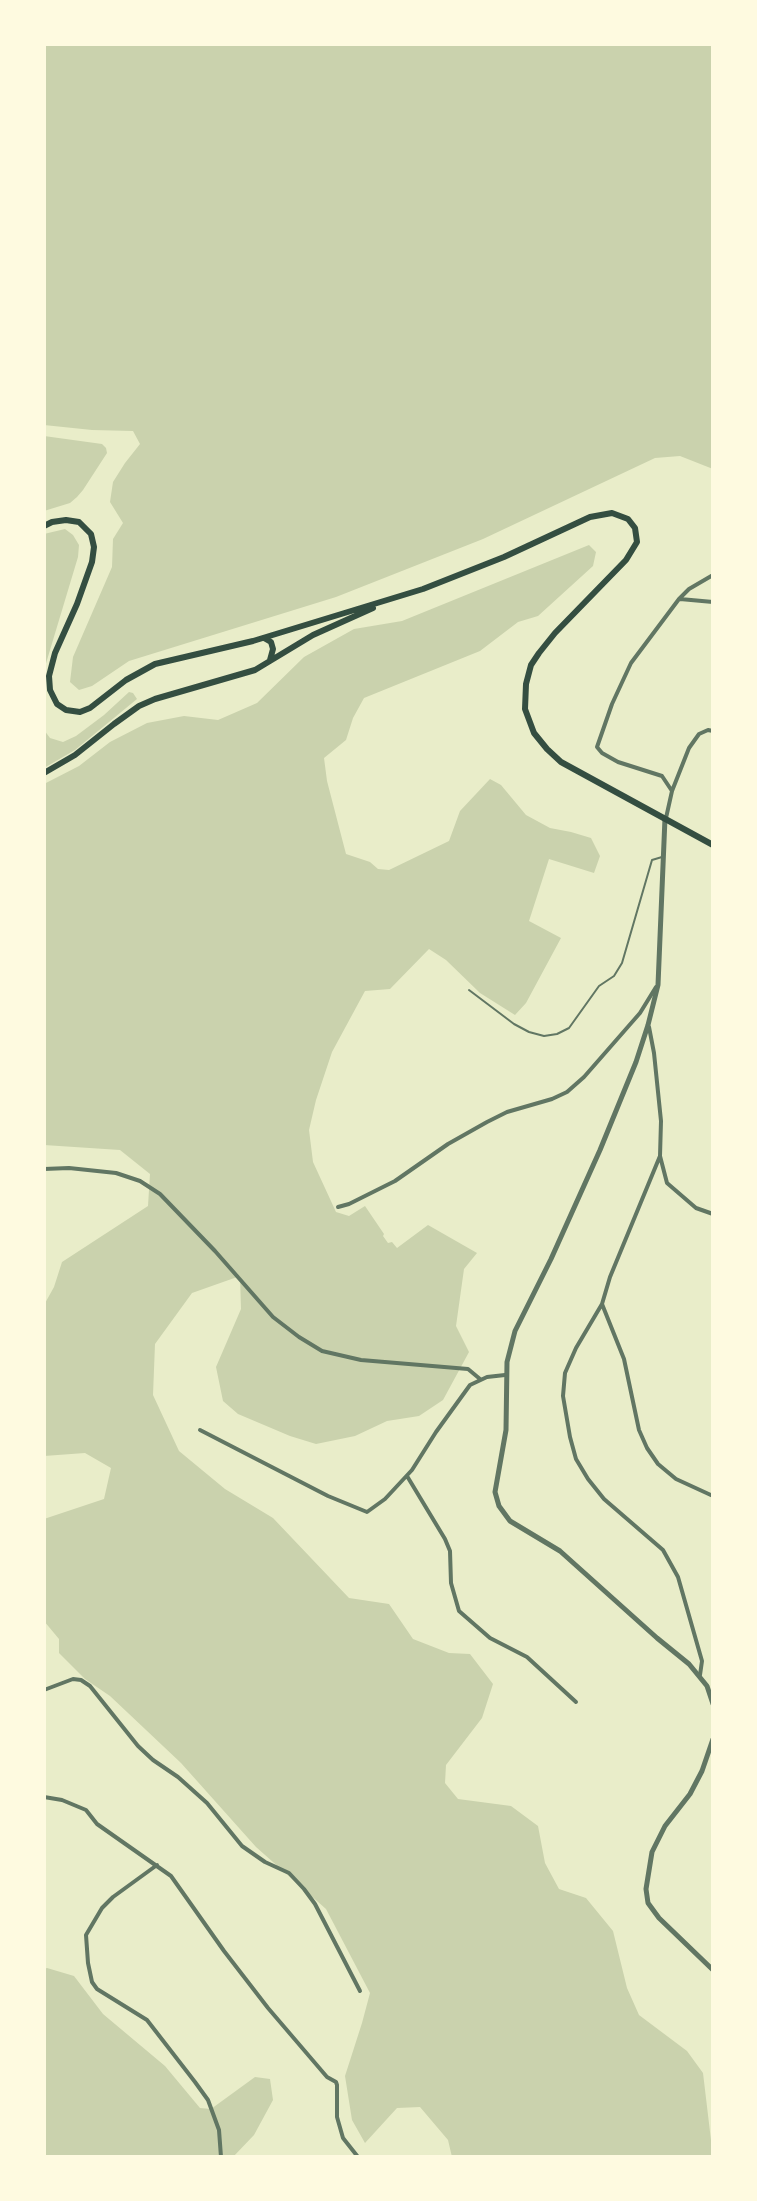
<!DOCTYPE html>
<style>
body{margin:0}
#map{position:relative;width:757px;height:2201px;overflow:hidden;background:#e9edc9;font-family:"Noto Sans",sans-serif}
canvas{display:block}
.frame{position:absolute;inset:0;border:46px solid #fefae0;pointer-events:none}
</style>
<div id="map">
<canvas width="757" height="2201"></canvas>
<div class="frame"></div>
</div>
<script>
const ctx = document.querySelector('canvas').getContext('2d');
ctx.lineJoin = 'round';
function fill(path, color) { ctx.fillStyle = color; ctx.fill(path, 'evenodd'); }
const toPath = rows => new Path2D(rows.map(r => 'M' + r).join(''));
function strokePath(path, color, width, dash) { ctx.strokeStyle = color; ctx.lineWidth = width; ctx.lineCap = dash ? 'butt' : 'round'; ctx.setLineDash(dash || []); ctx.stroke(path); }
fill(toPath([
 [44,44,713,44,713,469,680,456,655,458,483,539,336,597,129,661,92,686,79,690,70,682,73,657,112,567,113,539,123,523,110,502,113,482,125,463,140,444,133,431,92,430,44,425],
 [44,436,102,444,106,448,107,453,83,490,77,497,70,503,44,511],
 [65,529,73,535,79,545,78,557,44,670,44,534],
 [589,545,596,552,593,566,538,616,518,622,480,651,364,698,353,718,346,740,324,758,327,781,346,854,370,862,378,869,389,870,449,841,460,811,490,779,501,785,526,815,550,828,571,832,591,838,600,856,594,873,549,859,529,921,561,938,526,1003,515,1015,480,993,446,960,429,949,390,989,365,991,332,1052,316,1100,309,1130,313,1162,336,1212,349,1216,365,1206,384,1234,383,1236,388,1243,392,1242,397,1248,428,1225,477,1253,464,1269,456,1326,469,1352,443,1400,419,1416,387,1421,355,1436,316,1444,290,1436,238,1414,223,1401,216,1367,241,1309,240,1276,192,1293,155,1344,153,1395,179,1451,225,1489,273,1518,349,1598,389,1604,413,1639,449,1653,470,1654,493,1684,482,1718,446,1765,445,1783,458,1799,511,1806,538,1826,545,1863,559,1889,586,1898,613,1931,627,1988,639,2015,687,2051,703,2073,713,2157,452,2157,448,2140,420,2107,397,2108,365,2143,352,2120,345,2076,362,2023,370,1993,326,1909,256,1847,181,1763,110,1696,85,1679,59,1653,59,1639,44,1621,44,1519,104,1499,111,1468,85,1453,44,1456,44,1305,54,1287,62,1262,148,1206,150,1174,120,1150,44,1145,44,784,79,766,110,742,147,723,184,716,218,720,257,703,304,657,354,629,402,621],
 [129,692,133,693,137,699,75,750,44,768,44,730,50,738,63,742,76,736,104,715],
 [47,1968,74,1976,103,2014,165,2066,200,2108,211,2109,255,2077,270,2079,273,2100,254,2135,233,2157,44,2157,44,1969]
]), '#cad2ad');
strokePath(toPath([
 [469,990,514,1024,529,1032,544,1036,557,1034,569,1028,599,986,614,976,622,963,652,860,662,857]
]), '#617663', 2);
strokePath(toPath([
 [680,599,713,602],
 [672,791,662,776,618,762,602,753,597,747,612,704,631,663,679,599,689,589,713,575],
 [666,818,672,791,689,748,699,734,708,730,713,731],
 [649,1027,654,1053,661,1121,660,1156,667,1183,696,1208,713,1214],
 [660,1156,610,1277,602,1304,624,1359,639,1430,647,1448,658,1464,676,1479,713,1496],
 [44,1169,69,1168,116,1173,140,1181,160,1194,215,1251,273,1317,299,1337,322,1351,361,1360,468,1369,480,1379],
 [338,1207,349,1204,395,1181,448,1144,487,1122,507,1112,552,1099,567,1092,584,1077,640,1013,656,987],
 [602,1304,576,1348,565,1373,563,1396,570,1437,576,1459,588,1479,604,1499,663,1550,678,1577,702,1661,700,1675],
 [200,1430,328,1496,367,1512,385,1499,412,1470,436,1432,470,1385,487,1377,505,1375],
 [407,1476,445,1539,450,1551,451,1583,459,1611,490,1638,527,1657,576,1702],
 [44,1690,73,1679,81,1680,90,1686,138,1746,153,1760,178,1777,207,1803,242,1846,265,1862,289,1873,304,1889,315,1904,360,1991],
 [44,1797,62,1800,86,1810,97,1824,171,1876,224,1951,268,2008,327,2077,336,2082,337,2085,337,2117,343,2138,358,2157],
 [157,1865,113,1897,102,1908,86,1935,88,1963,92,1982,97,1989,147,2020,195,2082,208,2100,219,2130,221,2157]
]), '#617663', 4);
strokePath(toPath([
 [665,818,658,985,648,1025,636,1062,600,1150,551,1259,515,1331,507,1362,506,1430,495,1492,499,1506,510,1521,560,1551,657,1638,689,1664,707,1686,713,1704],
 [713,1739,702,1771,690,1794,665,1826,652,1852,646,1889,648,1903,659,1918,713,1970]
]), '#617663', 5);
strokePath(toPath([
 [44,526,52,522,66,520,79,522,91,534,94,547,92,562,77,604,55,653,49,676,50,690,57,704,66,710,80,712,90,708,126,680,155,664,253,641,423,589,504,557,590,517,612,513,628,519,635,528,637,542,626,560,555,633,539,653,531,665,526,684,525,709,534,733,547,749,561,762,713,845],
 [264,638,271,642,273,649,270,660],
 [44,773,75,755,114,724,139,706,155,699,255,670,313,635,373,608]
]), '#344e41', 6);
</script>
